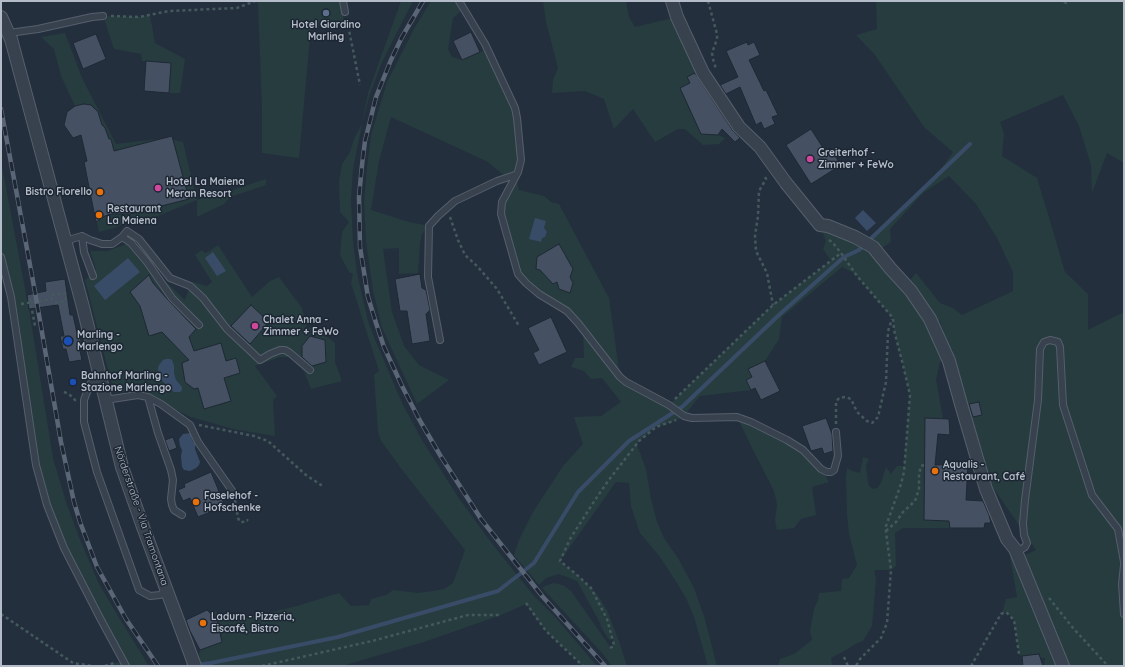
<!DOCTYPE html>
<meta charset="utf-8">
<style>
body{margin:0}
#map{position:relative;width:1125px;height:667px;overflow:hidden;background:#242f3e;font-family:Quicksand,sans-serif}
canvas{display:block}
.frame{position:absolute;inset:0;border:2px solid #b4bcc9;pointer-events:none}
</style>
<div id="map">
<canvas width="1125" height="667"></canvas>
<div class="frame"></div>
</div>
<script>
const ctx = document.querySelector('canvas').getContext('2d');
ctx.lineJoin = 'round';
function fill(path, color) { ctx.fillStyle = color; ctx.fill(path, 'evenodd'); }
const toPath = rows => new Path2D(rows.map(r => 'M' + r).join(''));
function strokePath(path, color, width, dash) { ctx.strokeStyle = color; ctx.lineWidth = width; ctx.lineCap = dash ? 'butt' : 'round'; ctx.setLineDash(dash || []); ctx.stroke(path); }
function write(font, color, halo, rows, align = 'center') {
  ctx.font = font + ' Quicksand,sans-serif'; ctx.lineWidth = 3; ctx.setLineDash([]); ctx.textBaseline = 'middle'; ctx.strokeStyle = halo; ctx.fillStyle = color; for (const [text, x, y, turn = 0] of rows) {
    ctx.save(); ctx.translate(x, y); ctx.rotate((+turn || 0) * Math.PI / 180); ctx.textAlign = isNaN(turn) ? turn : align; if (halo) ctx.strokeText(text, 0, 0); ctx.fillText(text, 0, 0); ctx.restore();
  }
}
fill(toPath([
 [256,1,340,1,345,26,311,26,299,158,262,153,262,108,258,4],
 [401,1,413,1,382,62,370,94,362,124,353,169,351,200,353,241,357,273,368,321,376,342,403,405,422,440,458,497,490,541,534,596,556,618,597,666,583,666,546,631,526,604,501,615,424,642,342,666,201,666,199,654,200,650,222,642,217,620,212,615,215,611,221,616,231,615,246,618,297,606,339,593,351,606,369,605,371,599,386,595,393,590,418,593,433,591,444,589,453,583,465,550,403,471,381,441,378,432,374,375,379,371,351,283,353,274,349,272,340,255,342,232,349,222,340,212,339,181,342,164,350,152,354,139,362,124,368,93],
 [431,1,459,1,461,4,460,12,453,18,448,49,452,57,462,60,480,52,488,50,511,99,521,155,515,175,519,190,544,196,551,202,559,204,609,298,620,377,669,405,773,305,831,261,823,249,826,241,820,225,867,240,941,169,953,152,924,127,875,55,856,35,877,29,876,1,1124,1,1124,163,1107,153,1092,193,1091,165,1079,126,1063,95,1000,122,1004,134,1002,156,1037,178,1051,224,1065,272,1088,294,1088,330,1124,312,1124,666,1066,666,1023,556,1036,550,992,486,973,435,965,397,940,321,931,319,947,357,940,362,936,379,943,419,925,418,924,519,949,521,950,528,903,528,895,533,896,566,891,570,874,570,876,580,872,626,863,641,857,643,846,650,831,658,832,666,778,666,780,659,794,654,812,640,810,631,814,609,818,600,819,593,841,591,842,579,849,578,857,565,849,534,847,514,846,477,847,468,852,471,860,473,863,457,869,459,866,465,868,482,869,486,873,489,877,488,881,483,886,467,891,474,897,466,904,466,910,395,903,365,894,330,893,318,857,276,852,272,842,267,782,317,779,339,765,361,748,369,752,377,747,380,751,390,700,396,684,416,677,420,656,427,639,441,637,445,646,469,651,499,657,522,664,538,678,558,694,588,704,616,717,666,708,666,694,617,687,600,677,583,660,557,640,533,631,506,629,483,616,482,560,561,576,574,597,594,607,610,619,641,627,666,612,666,603,654,542,588,545,586,554,583,563,585,571,591,611,648,614,645,613,639,609,640,601,627,600,623,577,581,559,574,546,578,539,585,514,555,519,540,533,512,563,466,583,444,574,417,601,416,621,402,602,378,591,379,584,371,571,367,575,358,584,358,583,330,555,304,518,274,501,210,515,175,506,177,488,162,391,117,379,161,371,210,409,222,429,226,422,234,420,243,418,273,399,274,399,248,383,249,392,312,404,346,419,365,449,380,417,404,382,328,373,291,366,242,364,202,367,167,371,135,387,82,415,27],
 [949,176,976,204,997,238,1013,272,1013,291,962,315,953,308,940,303,916,273,906,285,874,247,882,248,891,242,890,229,923,193],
 [543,1,626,1,629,17,635,27,677,17,697,73,687,77,690,83,680,88,701,134,718,135,725,138,719,144,703,145,685,129,678,129,655,142,633,109,614,129,604,99,585,91,552,93,553,80,558,68,546,22],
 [150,15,155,43,185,59,180,93,169,93,171,63,142,61,141,54,114,49,103,16,139,17],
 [65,33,82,78,116,144,166,138,183,142,197,200,233,190,266,179,266,185,230,197,224,204,197,217,197,200,136,225,127,223,114,228,99,232,84,162,87,161,81,136,75,137,75,106,61,76,54,49,41,37],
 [1,161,30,315,53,458,66,502,79,537,98,582,118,616,149,666,105,666,122,661,100,618,47,505,30,423,1,257],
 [127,244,185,300,190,286,193,282,207,286,212,282,195,255,202,250,205,253,208,252,218,245,252,297,270,281,279,277,302,308,307,328,315,327,335,343,335,362,342,381,311,389,304,371,289,357,280,357,255,366,277,396,273,400,275,436,233,429,191,417,176,410,143,389,114,393,85,280,96,270,90,251,107,251],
 [737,417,787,440,821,469,829,482,812,487,816,515,801,519,794,528,777,530,775,520,777,504,774,491,755,454],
 [1007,539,1063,666,1047,666,1044,665,1045,658,1040,658,1039,654,1022,656,1019,654,1014,620,1007,612,1002,613,1006,599,1017,597]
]), '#263c3f');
fill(toPath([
 [863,210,876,223,867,231,855,218],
 [535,218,546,221,544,228,547,232,546,234,545,237,542,238,541,242,529,239],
 [213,252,226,271,217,276,205,258],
 [128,258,140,272,105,300,94,286],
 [166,359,170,359,172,360,174,366,174,373,176,380,182,387,182,390,180,392,174,392,168,388,159,376,158,368,159,365,163,360],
 [191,433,192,440,195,444,195,449,200,462,199,465,196,468,190,471,184,470,182,467,181,456,182,450,180,446,179,439,183,434]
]), '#394c67');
strokePath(toPath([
 [188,666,211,663,338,637,498,591,534,563,578,492,629,441,682,407,780,314,844,257,859,250,970,144]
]), '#394c67', 4);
const building = toPath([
 [471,32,480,52,462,60,453,41,471,32],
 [96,34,106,59,83,69,73,43,96,34],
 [747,42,748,45,754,42,760,55,749,60,764,91,766,90,778,115,772,117,775,124,764,129,761,122,756,125,740,87,726,94,720,85,738,77,726,51,747,42],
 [146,61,171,63,169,93,144,91,146,61],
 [695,73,733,131,740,138,735,142,722,129,718,135,701,134,680,88,690,83,687,77,695,73],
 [84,104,91,105,98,112,102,125,105,128,109,139,111,139,114,151,172,136,189,199,130,214,112,214,105,216,96,222,84,162,87,161,81,135,73,138,64,125,67,112,75,106,84,104],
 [811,129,825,151,830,148,841,165,811,184,786,145,811,129],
 [559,244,573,269,570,277,573,283,570,293,559,289,557,282,553,284,540,270,536,269,537,257,559,244],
 [420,274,422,288,426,290,430,310,426,314,430,341,412,344,407,311,400,311,395,279,420,274],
 [149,275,153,283,169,301,196,329,189,337,194,351,221,343,226,361,236,358,240,373,224,378,231,401,204,409,198,388,194,389,185,382,182,363,189,360,162,332,149,336,140,306,130,292,149,275],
 [65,279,70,315,73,315,77,333,79,333,82,345,79,346,82,360,69,362,66,349,63,349,60,336,64,336,58,305,29,309,27,295,46,291,45,282,65,279],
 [251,305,269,322,250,344,231,326,251,305],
 [551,317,567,352,539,365,533,353,539,350,528,328,551,317],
 [310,336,325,340,326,362,312,366,302,357,302,346,310,336],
 [765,361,780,391,761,400,755,388,751,390,746,380,752,377,748,369,765,361],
 [979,402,982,415,973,417,969,404,979,402],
 [826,418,832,434,833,451,824,454,822,448,811,451,802,426,826,418],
 [925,418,949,419,950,435,938,434,935,465,968,464,966,500,983,501,989,515,991,523,985,523,984,528,950,528,949,521,924,520,925,418],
 [173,437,177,448,169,451,165,440,173,437],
 [211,472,225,506,198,517,190,498,183,501,178,490,185,487,184,484,211,472],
 [207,610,217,620,222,642,200,650,190,631,186,620,207,610],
 [1039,654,1043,666,1023,666,1022,656,1039,654]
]);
fill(building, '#455162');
strokePath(building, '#1f2835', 1);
const service = toPath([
 [343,1,345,12],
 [459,1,485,44,515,108,517,118,521,160,518,172,502,202,501,214,518,274,526,283,539,294,567,311,578,323,620,377,626,382,669,405,684,416,692,418,737,417,751,422,787,440,803,450,821,469,827,472,831,472,834,470,838,456,836,432],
 [9,33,38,29,92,17,103,16],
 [82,236,84,252,93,276],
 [122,237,131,243,147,262,172,298,199,325],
 [65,241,82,236,90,240,102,244,112,244,122,237,127,231,139,239,170,278,190,286,203,298,227,329,260,360,270,354,280,350,285,350,290,353,310,370],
 [1,257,11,297,36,465,47,505,64,548,100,618,126,666],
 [440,340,428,277,429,226,438,216,455,201,497,181,515,175],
 [100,379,90,384,84,400,84,422,97,472,139,590,150,596,160,595,167,590],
 [148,397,158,433,171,470,173,480,171,499,172,505,174,510,182,515],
 [105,400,138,395,148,397,161,404,190,425,198,442,233,492],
 [1015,549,1020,550,1025,547,1027,543,1024,535,1023,523,1025,500,1038,400,1040,349,1044,342,1050,340,1058,342,1060,347,1063,405,1092,495,1118,529,1124,562],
 [1124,565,1122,584,1124,614]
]);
const minor = toPath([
 [672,1,677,17,703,73,739,127,760,147,786,183,820,225,828,226,855,237,873,247,890,268,911,291,930,319,949,361,961,404,986,489,1007,539,1015,549,1063,666],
 [1,17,11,39,83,307,122,467,143,527,195,666]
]);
strokePath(service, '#565f6c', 8);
strokePath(minor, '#565f6c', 14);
strokePath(toPath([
 [708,1,717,34,717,39,712,53,713,59,716,69],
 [1064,1,1066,3,1066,1],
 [111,16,139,17,169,11,237,8,255,1],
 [347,20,360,85],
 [765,177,766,179,759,191,758,216,755,236,756,251,767,273,773,305],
 [450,217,458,240,465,255,477,266,497,289,519,326],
 [829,240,833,243,841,253,857,276,893,318,894,330,903,365,910,395,904,472,901,484,886,526,886,532,891,570,887,623,881,638,860,659,856,666],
 [30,299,35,326],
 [21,304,52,299,51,295,65,293,66,301,53,303],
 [64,392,69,394,76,401],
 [675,399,773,305,841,253],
 [836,424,836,402,839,398,845,397,851,399,857,412,867,421,872,423,878,417,886,382,888,331,892,319],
 [199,425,254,436,268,441,306,475,324,487],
 [235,500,238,518,240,522,243,522,247,520,248,521],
 [886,531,896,522,903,512,915,501,919,489,919,474,921,466,924,465],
 [1049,598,1073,628,1108,666],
 [526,603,546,631,583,666],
 [1,614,73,663,93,666],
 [610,648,614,646,614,645,607,619,591,588,576,574,560,561,570,539,595,500,608,481,639,441,656,427,676,420],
 [844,657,848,666],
 [105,666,114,663],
 [262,666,372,641,468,615,501,615],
 [971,666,1001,614,1006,612,1014,620,1019,654]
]), '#44595c', 2.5, [3, 3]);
strokePath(service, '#38414e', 6);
strokePath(minor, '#38414e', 12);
const rail = toPath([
 [423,1,402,37,391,60,376,97,365,141,362,165,359,197,360,247,368,297,376,323,384,347,402,386,419,419,440,455,481,519,515,562,543,597,605,666],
 [1,109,35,292,61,442,74,502,80,522,97,567,126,619,158,666]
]);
strokePath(rail, '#5a6575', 4.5);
strokePath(rail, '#1d2633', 3, [9]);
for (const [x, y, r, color] of [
 [326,13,4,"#5c6f8a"],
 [810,159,4,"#d1479c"],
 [158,188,4,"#d1479c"],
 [100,192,4,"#e8710a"],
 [99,215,4,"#e8710a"],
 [255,326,4,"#d1479c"],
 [68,341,5,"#1a4fb4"],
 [73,382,4,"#1a4fb4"],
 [935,471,4,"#e8710a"],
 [196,502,4,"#e8710a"],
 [203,623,4,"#e8710a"]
]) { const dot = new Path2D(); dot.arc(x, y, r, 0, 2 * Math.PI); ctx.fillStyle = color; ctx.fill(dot); strokePath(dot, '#1d2633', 1.5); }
write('bold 10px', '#b4bcc9', '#1d2633', [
 ["Hotel Giardino",326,25,"center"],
 ["Marling",326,37,"center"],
 ["Greiterhof -",818,153],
 ["Zimmer + FeWo",818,165],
 ["Hotel La Maiena",166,182],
 ["Meran Resort",166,194],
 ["Bistro Fiorello",92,192,"right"],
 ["Restaurant",107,209],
 ["La Maiena",107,221],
 ["Chalet Anna -",263,320],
 ["Zimmer + FeWo",263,332],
 ["Marling -",77,335],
 ["Marlengo",77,347],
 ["Bahnhof Marling -",81,376],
 ["Stazione Marlengo",81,388],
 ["Aqualis -",943,465],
 ["Restaurant, Café",943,477],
 ["Faselehof -",204,496],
 ["Hofschenke",204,508],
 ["Ladurn - Pizzeria,",211,617],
 ["Eiscafé, Bistro",211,629]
], 'left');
write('10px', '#b4bcc9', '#1d2633', [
 ["Nörderstraße - Via Tramontana",141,516,71]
]);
</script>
